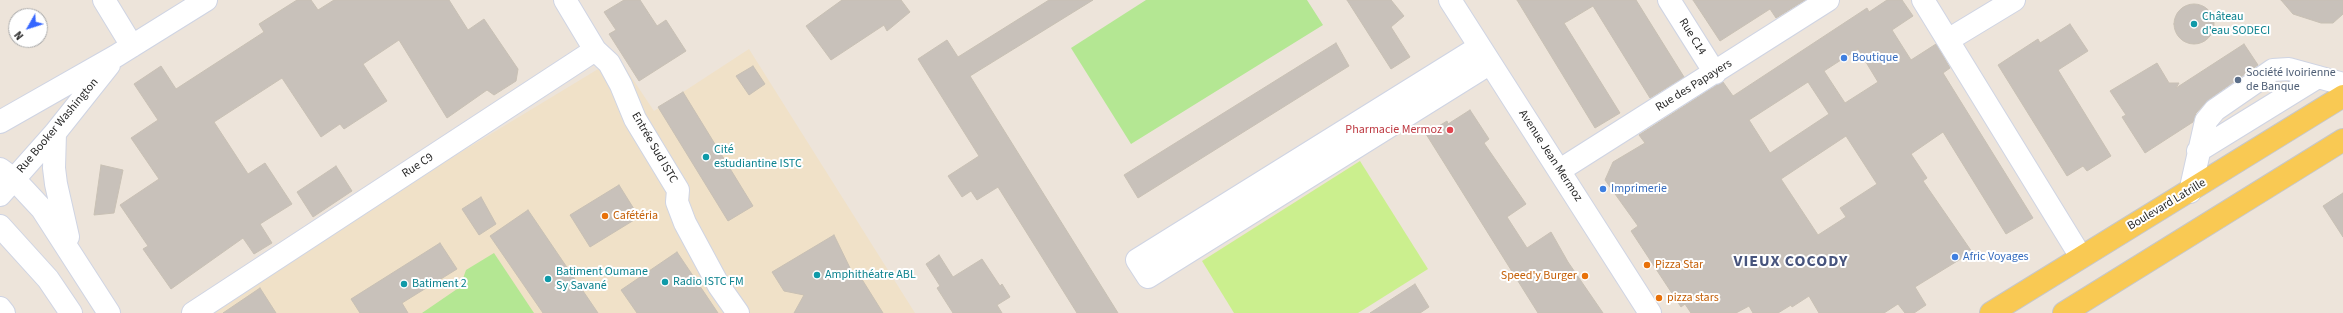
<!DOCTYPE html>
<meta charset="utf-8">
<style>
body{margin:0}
#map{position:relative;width:2343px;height:313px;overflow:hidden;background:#ede4da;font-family:"Source Sans 3",sans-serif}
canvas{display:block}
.north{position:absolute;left:8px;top:8px;width:40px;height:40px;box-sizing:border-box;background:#fff;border:1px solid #a9a9a9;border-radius:50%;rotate:231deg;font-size:11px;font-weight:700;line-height:16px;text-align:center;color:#292929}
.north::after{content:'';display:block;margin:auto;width:14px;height:18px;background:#3566ff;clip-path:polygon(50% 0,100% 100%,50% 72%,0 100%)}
</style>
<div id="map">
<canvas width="2343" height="313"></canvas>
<div class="north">N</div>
</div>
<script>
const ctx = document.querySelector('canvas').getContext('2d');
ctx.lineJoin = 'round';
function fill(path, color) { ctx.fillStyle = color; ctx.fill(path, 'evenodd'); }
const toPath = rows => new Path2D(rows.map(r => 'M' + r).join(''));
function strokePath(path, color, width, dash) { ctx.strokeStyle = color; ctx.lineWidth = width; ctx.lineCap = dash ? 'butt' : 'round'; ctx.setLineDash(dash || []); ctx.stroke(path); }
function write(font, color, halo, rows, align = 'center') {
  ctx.font = font + ' "Source Sans 3",sans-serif'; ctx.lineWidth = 4; ctx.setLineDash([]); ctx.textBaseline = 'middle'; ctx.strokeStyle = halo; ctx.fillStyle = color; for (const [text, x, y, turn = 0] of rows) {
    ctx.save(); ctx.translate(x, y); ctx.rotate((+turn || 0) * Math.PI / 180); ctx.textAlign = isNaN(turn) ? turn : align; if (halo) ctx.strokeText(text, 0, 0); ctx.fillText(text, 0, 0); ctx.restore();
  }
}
fill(toPath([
 [749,49,915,313,208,313,423,175,618,57,654,111]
]), '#f0e1c8');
fill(toPath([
 [1146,0,1307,0,1323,25,1131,144,1071,48],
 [494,253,534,313,422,313,460,287,466,270]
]), '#b4e793');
fill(toPath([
 [1360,161,1428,269,1358,313,1234,313,1202,261]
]), '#cbef8e');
const building = toPath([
 [297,0,311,0,318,10,334,0,449,0,468,30,484,19,518,69,516,81,494,95,487,90,447,118,399,40,363,64,387,101,344,129,340,124,321,137,282,78,214,122,248,174,265,163,292,204,260,224,272,243,254,254,243,238,171,289,143,249,148,246,120,205,159,179,131,138,158,120,134,84,161,66,176,89,264,32,259,24,297,0],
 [624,0,640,0,657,26,666,20,686,51,639,81,609,34,616,30,604,12,624,0],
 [842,0,901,0,910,12,887,31,884,25,831,60,806,26,842,0],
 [1049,0,1093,0,970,76,1118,313,1077,313,998,187,977,200,971,191,962,197,948,176,979,156,918,59,947,40,958,57,1049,0],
 [1347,0,1391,0,1404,16,1391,27,1410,57,1391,69,1347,0],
 [1517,0,1636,0,1684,77,1650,98,1593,6,1568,21,1564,23,1620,113,1595,128,1517,0],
 [1693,0,1805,0,1776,18,1770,9,1720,41,1693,0],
 [1887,0,1902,0,1913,16,1892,30,1911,60,1936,44,1950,68,1943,73,2033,218,2006,234,1943,132,1911,154,1927,178,1923,181,1972,252,1915,287,1926,305,1914,313,1905,313,1898,304,1884,313,1819,313,1809,296,1792,307,1791,305,1778,313,1753,313,1749,306,1736,313,1691,313,1685,304,1681,307,1631,231,1638,226,1605,180,1613,162,1645,143,1639,135,1717,85,1723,82,1733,96,1867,8,1869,12,1887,0],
 [1858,49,1878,82,1845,103,1824,71,1858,49],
 [1808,82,1829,114,1770,153,1749,120,1808,82],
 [1846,136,1877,184,1840,208,1846,217,1818,235,1781,179,1846,136],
 [2281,0,2343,0,2343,14,2333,23,2321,23,2293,14,2281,0],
 '2174 24a20 20 0 1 1 40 0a20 20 0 1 1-40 0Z',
 [2070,24,2088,51,2058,70,2111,156,2087,171,2083,166,2067,176,1998,65,2038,39,2040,43,2070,24],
 [1336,43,1349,66,1138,198,1124,175,1336,43],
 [2244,44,2258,65,2208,100,2196,113,2193,122,2145,153,2122,117,2126,115,2110,91,2157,63,2169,83,2179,83,2176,88,2244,44],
 [753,66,765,84,749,95,736,76,753,66],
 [683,92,753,206,728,221,658,107,683,92],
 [1470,110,1489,139,1484,143,1526,204,1507,217,1527,248,1551,232,1568,262,1603,313,1538,313,1426,134,1447,121,1448,124,1470,110],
 [101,165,123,170,114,213,94,215,101,165],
 [336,166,352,191,313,217,297,192,336,166],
 [619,185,639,217,590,247,570,215,619,185],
 [2343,193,2343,237,2323,206,2343,193],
 [481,197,496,224,479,235,462,209,481,197],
 [528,210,598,313,543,313,490,236,528,210],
 [834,235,851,270,858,273,883,313,794,313,804,295,784,291,772,272,834,235],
 [440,243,457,269,402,303,408,313,360,313,351,299,440,243],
 [677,252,718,313,637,313,621,290,677,252],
 [939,255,953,277,982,259,1000,286,1002,284,1010,297,997,305,1002,313,953,313,937,288,940,286,926,264,939,255],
 [1415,284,1429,307,1420,313,1370,313,1415,284],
 [260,288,276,313,223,313,260,288]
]);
fill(building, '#c8c1ba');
strokePath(building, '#c8c0b4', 1);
const minor = toPath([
 [104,0,132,46],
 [565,0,595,50,609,63,621,85,635,119,678,190,677,202,685,223,719,286,738,313],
 [1450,0,1650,313],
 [1669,0,1715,73],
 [1923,0,2081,257],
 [1948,40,2014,0],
 [1479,47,1137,260,1148,277,1489,64],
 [0,122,116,56,206,0],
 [55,133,54,168,56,184,68,237],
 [2198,151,2318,77],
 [0,169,14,179,42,209,109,313],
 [1560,170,1828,0],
 [2190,192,2206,121,2215,110,2273,70,2289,69,2343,84],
 [0,195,55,133,109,65],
 [0,226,48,279,71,313],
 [0,308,4,313],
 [193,313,595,50]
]);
const major = toPath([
 [1991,313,2343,96],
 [2064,313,2343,140]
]);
strokePath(minor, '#cfd4e3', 24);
strokePath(major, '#c7c7c7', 24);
strokePath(minor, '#fff', 22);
strokePath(major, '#f9c953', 22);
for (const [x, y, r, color] of [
 [2194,24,4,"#0f9aa8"],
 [1844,58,4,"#3f7fe0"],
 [2238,80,4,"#5c6f8a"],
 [1450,130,4,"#e0444e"],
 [706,157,4,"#0f9aa8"],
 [1603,189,4,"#3f7fe0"],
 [605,216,4,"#e8710a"],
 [1955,257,4,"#3f7fe0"],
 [1647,265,4,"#e8710a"],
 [817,275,4,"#0f9aa8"],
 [1585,276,4,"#e8710a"],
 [548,279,4,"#0f9aa8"],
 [665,282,4,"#0f9aa8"],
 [404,284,4,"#0f9aa8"],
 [1659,298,4,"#e8710a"]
]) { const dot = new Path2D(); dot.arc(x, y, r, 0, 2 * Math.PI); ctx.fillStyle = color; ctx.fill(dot); strokePath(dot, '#fff', 1.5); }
write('12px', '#0d838f', '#fff', [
 ["Château",2202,17],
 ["d'eau SODECI",2202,31],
 ["Cité",714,150],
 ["estudiantine ISTC",714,164],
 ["Batiment Oumane",556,272],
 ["Sy Savané",556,286],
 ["Amphithéatre ABL",825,275],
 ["Radio ISTC FM",673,282],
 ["Batiment 2",412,284]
], 'left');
write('12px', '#292929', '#fff', [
 ["Rue C14",1692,37,58],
 ["Rue des Papayers",1694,86,-32],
 ["Rue Booker Washington",58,126,-50],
 ["Entrée Sud ISTC",654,148,60],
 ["Avenue Jean Mermoz",1550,156,57],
 ["Rue C9",418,166,-33],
 ["Boulevard Latrille",2167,205,-31]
]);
write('12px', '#366cbe', '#fff', [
 ["Boutique",1852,58],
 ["Imprimerie",1611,189],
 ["Afric Voyages",1963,257]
], 'left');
write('12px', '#4e5e75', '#fff', [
 ["Société Ivoirienne",2246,73],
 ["de Banque",2246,87]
], 'left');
write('12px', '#be3a42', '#fff', [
 ["Pharmacie Mermoz",1442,130]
], 'right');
write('12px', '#c56008', '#fff', [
 ["Cafétéria",613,216],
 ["Pizza Star",1655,265],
 ["Speed'y Burger",1577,276,"right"],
 ["pizza stars",1667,298]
], 'left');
ctx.letterSpacing = '1px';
write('bold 16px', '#47547d', '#fff', [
 ["VIEUX COCODY",1791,262]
]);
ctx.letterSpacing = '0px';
</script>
